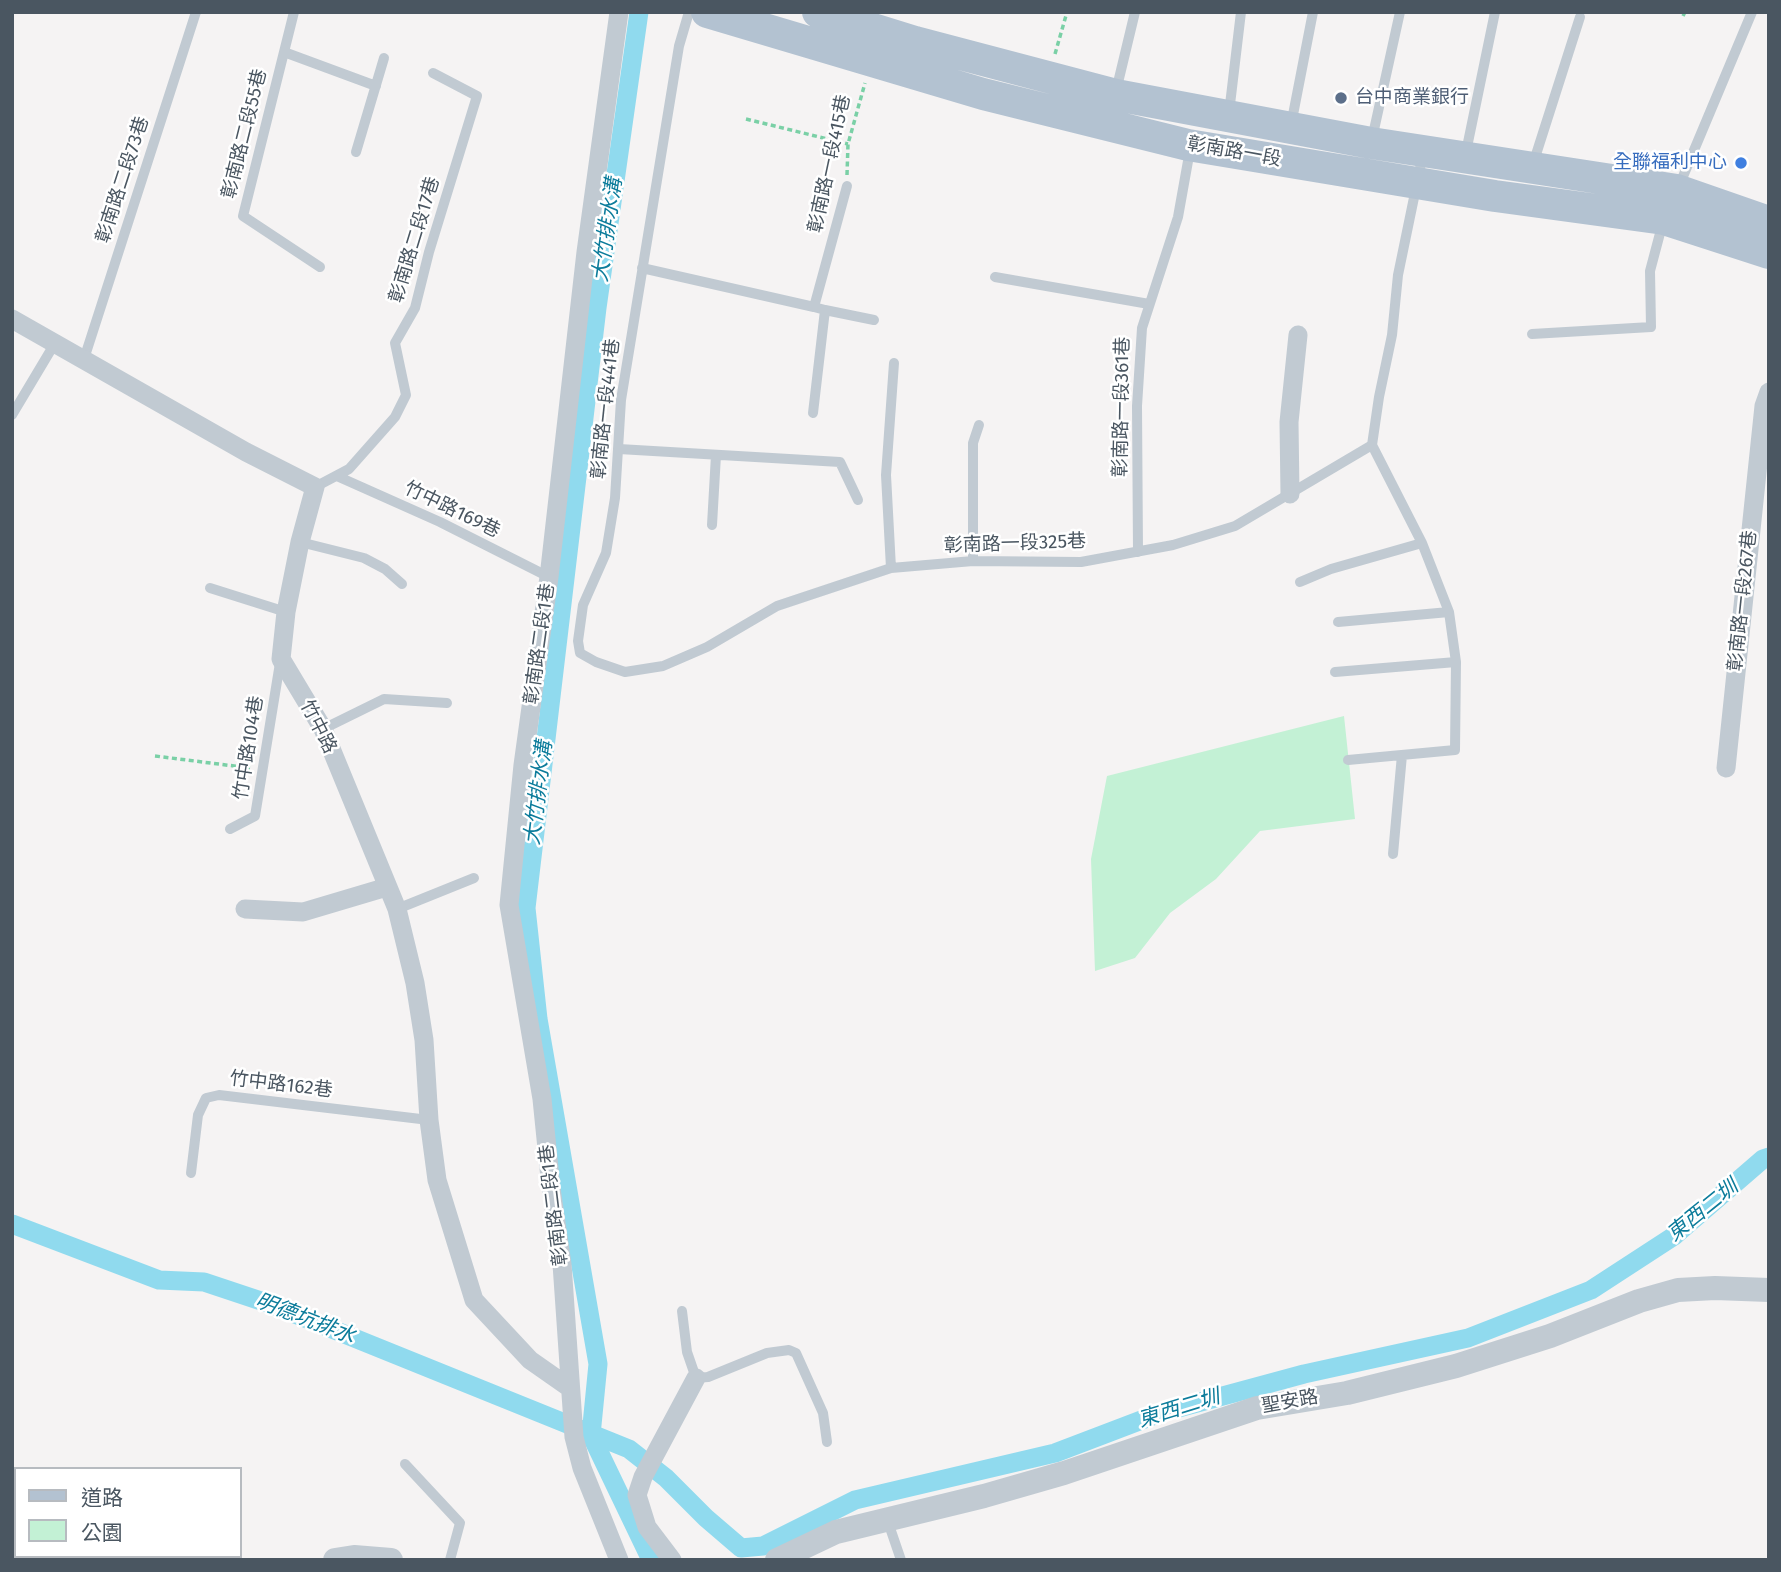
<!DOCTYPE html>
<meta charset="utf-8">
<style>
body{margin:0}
#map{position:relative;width:1781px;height:1572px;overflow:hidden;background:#f5f3f3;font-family:"Fira Sans","Noto Sans TC",sans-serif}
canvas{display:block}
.frame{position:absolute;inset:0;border:14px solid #4a5661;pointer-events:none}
.legend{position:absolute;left:14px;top:1467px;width:228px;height:91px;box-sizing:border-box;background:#fff;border:2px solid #b7bbc0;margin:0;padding:9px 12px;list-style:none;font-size:21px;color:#4a5661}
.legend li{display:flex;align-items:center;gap:14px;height:35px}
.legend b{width:35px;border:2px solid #b7bbc0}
</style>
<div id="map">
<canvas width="1781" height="1572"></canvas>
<div class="frame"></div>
<ul class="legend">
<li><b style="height:9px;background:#b3c2d1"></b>道路</li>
<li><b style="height:19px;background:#c3f1d5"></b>公園</li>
</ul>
</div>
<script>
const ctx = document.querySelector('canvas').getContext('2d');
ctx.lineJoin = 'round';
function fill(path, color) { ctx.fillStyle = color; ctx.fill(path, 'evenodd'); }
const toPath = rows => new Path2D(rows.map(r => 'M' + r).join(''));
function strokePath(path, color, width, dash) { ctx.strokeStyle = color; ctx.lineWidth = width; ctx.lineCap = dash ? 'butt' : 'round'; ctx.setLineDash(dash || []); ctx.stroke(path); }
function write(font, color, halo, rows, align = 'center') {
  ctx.font = font + ' "Fira Sans","Noto Sans TC",sans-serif'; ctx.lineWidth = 5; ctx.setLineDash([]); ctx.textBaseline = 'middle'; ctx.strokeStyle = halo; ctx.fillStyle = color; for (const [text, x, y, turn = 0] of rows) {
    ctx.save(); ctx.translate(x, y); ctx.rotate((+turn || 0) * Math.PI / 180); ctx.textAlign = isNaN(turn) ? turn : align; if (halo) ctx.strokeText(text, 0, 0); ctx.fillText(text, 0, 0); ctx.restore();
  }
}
fill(toPath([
 [1344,716,1355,819,1260,831,1216,879,1170,913,1135,958,1095,971,1091,859,1107,776]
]), '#c3f1d5');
strokePath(toPath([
 [639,12,597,308,526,908,538,1019,598,1364,591,1435,651,1560],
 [12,1224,159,1280,204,1282,270,1304,629,1449,666,1478,706,1518,741,1548,763,1546,855,1500,1055,1453,1160,1413,1304,1374,1468,1338,1591,1290,1674,1236,1763,1159,1769,1157]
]), '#90daee', 19);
strokePath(toPath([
 [1683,16,1685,12],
 [1055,54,1067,12],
 [746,119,848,144],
 [847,175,848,144,865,83],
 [155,756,250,768]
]), '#7ad0a6', 3.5, [5, 3.5]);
strokePath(toPath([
 [294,12,243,216,320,267],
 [689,12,679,46,621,400,615,498,606,553,583,605,578,641,580,653,596,662,625,672,663,666,707,647,777,606,891,568,973,561,1081,562,1173,545,1235,526,1372,445,1379,397,1392,335,1398,275,1423,154],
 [284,52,376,86],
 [1116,91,1135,12],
 [1229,113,1241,12],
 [1291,125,1313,12],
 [1372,139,1400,12],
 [356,152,384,58],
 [1466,152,1495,12],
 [1533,164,1580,17],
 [1679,186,1752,12],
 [642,268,814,307,847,186],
 [995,277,1149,304],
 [825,310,874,320],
 [1532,334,1651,327,1650,271,1663,222],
 [84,359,196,12],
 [813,413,825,310,814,307],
 [12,415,55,343],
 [619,449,840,462,858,500],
 [339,477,440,522,549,577],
 [315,487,349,469,395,417,406,395,395,343,415,308,429,252,477,96,433,73],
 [712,525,716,455],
 [300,542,364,558,385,569,402,584],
 [1138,552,1137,406,1142,328,1178,217,1190,150],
 [973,561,973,443,979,425],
 [891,568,886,475,894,363],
 [1300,582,1331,569,1422,543],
 [210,588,286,612],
 [1338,622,1449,612],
 [1335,672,1456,662],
 [323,729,384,699,447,703],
 [1348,760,1455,750,1456,662,1449,612,1422,543,1372,445],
 [230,829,255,816,280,663],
 [1393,854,1402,755],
 [397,909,474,878],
 [191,1173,198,1115,206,1098,219,1095,429,1120],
 [682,1311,687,1352,696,1378,708,1377,767,1353,789,1350,796,1353,823,1413,827,1442],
 [405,1464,460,1523,450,1560],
 [887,1519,901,1560]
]), '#c1cad2', 10);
strokePath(toPath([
 [12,319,246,452,315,487,300,542,286,612,281,659,323,729,397,909,415,983,424,1040,429,1120,437,1180,474,1300,530,1360,570,1388],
 [1290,494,1289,422,1298,335],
 [1726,768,1764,406,1769,392],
 [245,909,303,912,387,887],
 [619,1560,582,1468,574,1437,562,1264,551,1188,542,1099,509,905,523,765,549,577,586,252,619,12],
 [672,1560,647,1527,637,1495,643,1477,696,1378]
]), '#c1cad2', 19);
strokePath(toPath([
 [335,1560,354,1557,391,1560],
 [777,1560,836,1532,984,1496,1064,1473,1257,1408,1347,1393,1456,1366,1550,1336,1639,1301,1678,1290,1715,1288,1769,1290]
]), '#c1cad2', 24);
strokePath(toPath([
 [707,12,983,94,1188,145,1495,196,1664,219,1769,253],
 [818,12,915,42,1116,95,1371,143,1677,190,1769,222]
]), '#b3c2d1', 32);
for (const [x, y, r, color] of [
 [1341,98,7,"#5c6f8a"],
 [1741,163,7,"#3f7fe0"]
]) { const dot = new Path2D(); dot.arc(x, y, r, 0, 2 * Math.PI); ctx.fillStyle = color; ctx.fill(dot); strokePath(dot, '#fff', 2.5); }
write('19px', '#4e5e75', '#fff', [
 ["台中商業銀行",1355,98]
], 'left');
write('19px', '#4a5661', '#fff', [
 ["彰南路二段55巷",245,134,-76],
 ["彰南路一段",1234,152,10],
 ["彰南路一段415巷",830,164,-78],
 ["彰南路二段73巷",123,180,-72],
 ["彰南路二段17巷",415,240,-73],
 ["彰南路一段361巷",1122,407,-89],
 ["彰南路一段441巷",606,409,-84],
 ["竹中路169巷",452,510,26],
 ["彰南路一段325巷",1015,544,-2],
 ["彰南路一段267巷",1743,601,-84],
 ["彰南路二段1巷",540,644,-82],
 ["竹中路",318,727,63],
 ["竹中路104巷",249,748,-81],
 ["竹中路162巷",281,1085,7],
 ["彰南路二段1巷",554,1205,-97],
 ["聖安路",1290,1402,-10]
]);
write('19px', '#366cbe', '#fff', [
 ["全聯福利中心",1727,163]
], 'right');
write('italic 21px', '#0c7c9b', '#fff', [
 ["大竹排水溝",608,230,-82],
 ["大竹排水溝",539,793,-83],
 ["東西二圳",1703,1211,-39],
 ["明德坑排水",305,1319,21],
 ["東西二圳",1179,1409,-17]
]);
</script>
